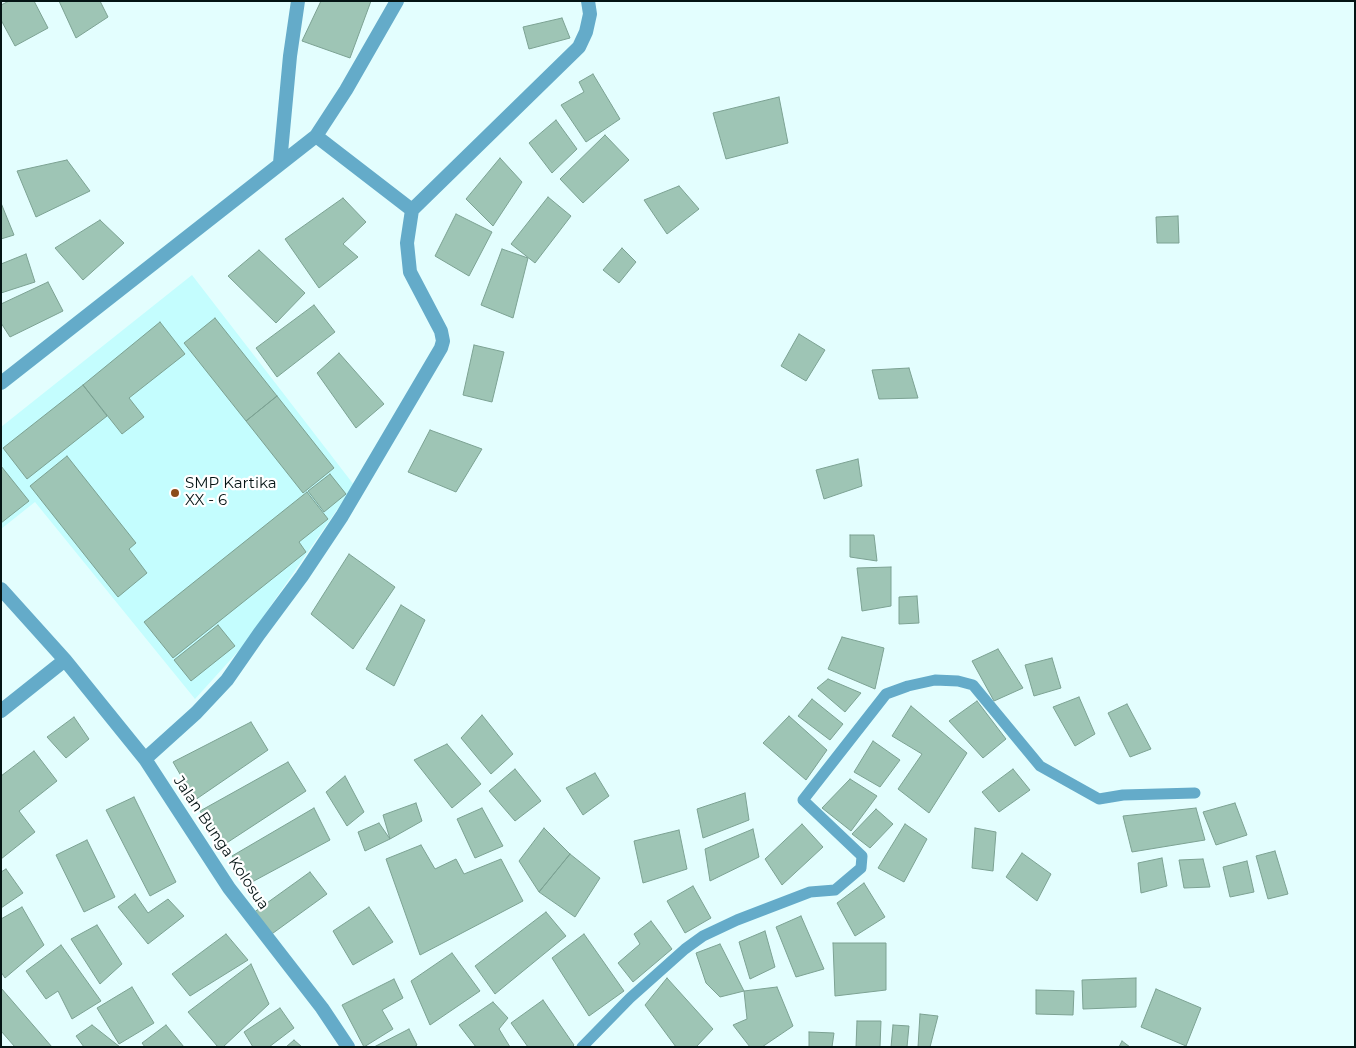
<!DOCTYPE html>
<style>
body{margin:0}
#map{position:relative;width:1356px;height:1048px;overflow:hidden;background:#e3fefe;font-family:Montserrat,sans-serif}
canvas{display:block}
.frame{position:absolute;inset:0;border:2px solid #041414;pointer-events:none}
</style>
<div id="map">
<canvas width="1356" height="1048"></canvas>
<div class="frame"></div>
</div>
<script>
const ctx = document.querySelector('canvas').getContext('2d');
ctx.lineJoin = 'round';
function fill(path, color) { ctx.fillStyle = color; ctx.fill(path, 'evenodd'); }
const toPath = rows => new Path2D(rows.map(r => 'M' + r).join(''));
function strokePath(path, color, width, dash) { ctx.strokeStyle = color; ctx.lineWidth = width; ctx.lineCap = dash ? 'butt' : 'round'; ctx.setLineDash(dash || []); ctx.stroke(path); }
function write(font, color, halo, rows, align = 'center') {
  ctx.font = font + ' Montserrat,sans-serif'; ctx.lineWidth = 4.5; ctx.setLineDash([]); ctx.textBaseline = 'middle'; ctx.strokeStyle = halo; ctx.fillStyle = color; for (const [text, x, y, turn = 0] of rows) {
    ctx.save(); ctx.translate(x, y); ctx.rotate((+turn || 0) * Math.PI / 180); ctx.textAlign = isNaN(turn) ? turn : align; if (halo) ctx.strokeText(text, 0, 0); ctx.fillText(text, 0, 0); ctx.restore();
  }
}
fill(toPath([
 [192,275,354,485,243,646,195,699,35,502,1,529,1,427]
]), '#c4fdfe');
const building = toPath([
 [9,1,34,1,48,28,15,46,1,20,1,5,9,1],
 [59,1,100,1,108,17,76,38,59,1],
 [321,1,371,1,350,58,302,41,321,1],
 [562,18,570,38,529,49,523,27,562,18],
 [593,74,620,119,586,142,561,105,584,92,579,82,593,74],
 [779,97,788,143,726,159,713,113,779,97],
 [556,120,577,149,552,173,529,143,556,120],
 [605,135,629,160,583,203,560,179,605,135],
 [500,158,522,182,493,226,466,199,500,158],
 [67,160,90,191,36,217,17,171,67,160],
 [679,186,699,209,667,234,644,200,679,186],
 [548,197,571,216,535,263,511,244,548,197],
 [343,198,366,222,343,244,358,257,319,288,285,239,343,198],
 [1,203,14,235,1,239,1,203],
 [456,214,492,232,469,276,435,256,456,214],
 [1178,216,1179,243,1157,243,1156,217,1178,216],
 [100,220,124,243,83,280,55,248,100,220],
 [622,248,636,262,619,283,603,270,622,248],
 [502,249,528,258,513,318,481,305,502,249],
 [259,250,305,293,276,323,228,276,259,250],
 [26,254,35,282,1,293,1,264,26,254],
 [48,282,63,311,10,337,1,323,1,304,48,282],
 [314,305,335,332,277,377,256,348,314,305],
 [215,318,277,396,246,421,184,343,215,318],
 [160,322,185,354,129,398,144,417,122,434,83,385,160,322],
 [799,334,825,350,806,381,781,366,799,334],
 [474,345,504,352,492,402,463,395,474,345],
 [339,353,384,404,356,428,317,373,339,353],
 [909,368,918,398,879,399,872,370,909,368],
 [83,385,107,416,27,479,3,448,83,385],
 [277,396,334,468,303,493,246,421,277,396],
 [430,430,482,449,456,492,408,472,430,430],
 [67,456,136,543,129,549,147,573,118,597,30,486,67,456],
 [858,459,862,486,824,499,816,470,858,459],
 [1,466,29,501,1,523,1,466],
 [330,474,346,494,324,512,308,491,330,474],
 [307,492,328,519,299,542,306,552,173,658,144,622,307,492],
 [850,535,874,535,877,561,850,557,850,535],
 [349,554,395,587,353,649,311,614,349,554],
 [891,567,891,606,862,611,857,568,891,567],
 [917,596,919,623,899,624,899,597,917,596],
 [401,605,425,620,394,686,366,669,401,605],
 [218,625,235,646,191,681,174,660,218,625],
 [842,637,884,648,875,689,828,669,842,637],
 [998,649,1023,688,994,701,972,661,998,649],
 [1052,658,1061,688,1034,696,1025,665,1052,658],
 [828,679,861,693,845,712,817,688,828,679],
 [1079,697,1095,734,1075,746,1053,707,1079,697],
 [812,699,843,724,830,740,798,716,812,699],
 [977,701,1006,739,983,758,949,721,977,701],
 [1127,704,1151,749,1130,757,1108,713,1127,704],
 [911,706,967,753,929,813,898,789,922,754,892,736,911,706],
 [482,715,513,754,491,774,461,738,482,715],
 [789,716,827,750,806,780,763,743,789,716],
 [74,717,89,739,66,758,47,737,74,717],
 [251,722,268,750,195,800,173,762,251,722],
 [873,741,900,760,880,787,854,772,873,741],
 [447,744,481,784,452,808,414,760,447,744],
 [34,751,57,781,19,811,35,832,1,859,1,776,34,751],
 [288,762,306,791,222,846,200,811,288,762],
 [515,769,541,801,515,821,489,791,515,769],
 [1013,769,1030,790,999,812,982,792,1013,769],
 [595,773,609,796,583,815,566,788,595,773],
 [345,776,364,812,347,826,326,792,345,776],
 [850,779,877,796,851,831,822,808,850,779],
 [745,793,749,820,703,838,697,809,745,793],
 [134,797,176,882,150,896,106,810,134,797],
 [416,803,422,821,390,839,383,815,416,803],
 [1235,803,1247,835,1216,845,1203,812,1235,803],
 [314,808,330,840,252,882,232,856,314,808],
 [482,808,503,846,475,858,457,819,482,808],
 [1196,808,1205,840,1132,852,1123,816,1196,808],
 [876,809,893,824,870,848,852,834,876,809],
 [379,823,390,839,365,851,358,832,379,823],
 [802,824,823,847,782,885,765,859,802,824],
 [905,824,927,839,904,882,878,868,905,824],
 [544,828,570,854,539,892,519,861,544,828],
 [975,828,996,832,993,871,972,868,975,828],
 [753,829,759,857,710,881,705,849,753,829],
 [679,830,687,869,643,883,634,841,679,830],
 [87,840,115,897,84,912,56,855,87,840],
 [421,845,435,869,456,859,464,874,501,859,523,901,420,955,386,859,421,845],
 [1275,851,1288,894,1268,899,1256,856,1275,851],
 [1022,853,1051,874,1037,901,1006,877,1022,853],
 [570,854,600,878,575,917,539,892,570,854],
 [1162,858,1167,886,1141,893,1138,863,1162,858],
 [1203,859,1210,887,1184,888,1179,860,1203,859],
 [1247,861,1254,892,1230,897,1223,867,1247,861],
 [6,869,23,893,1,908,1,872,6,869],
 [310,872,327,894,269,936,253,913,310,872],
 [864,883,885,917,855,936,837,903,864,883],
 [693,886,711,918,685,933,667,901,693,886],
 [135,894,148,913,168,899,184,916,148,944,118,907,135,894],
 [22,907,44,945,5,978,1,972,1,919,22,907],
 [369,907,393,942,353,965,333,931,369,907],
 [546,912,566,936,495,994,475,966,546,912],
 [801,916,824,969,796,977,776,927,801,916],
 [651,921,672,949,633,982,618,963,640,944,634,934,651,921],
 [97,925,122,964,100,984,71,939,97,925],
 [765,931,775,967,750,979,739,942,765,931],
 [226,934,248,960,190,996,172,974,226,934],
 [584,934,624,991,589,1016,552,958,584,934],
 [833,943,886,943,886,990,835,996,833,943],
 [720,944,744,991,720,997,706,983,696,953,720,944],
 [61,945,101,1001,72,1019,58,991,46,999,26,971,61,945],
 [452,953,480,991,430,1025,411,981,452,953],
 [251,964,269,1004,223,1047,218,1047,188,1012,251,964],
 [667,978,713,1029,696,1047,676,1047,645,1005,667,978],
 [1136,978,1136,1007,1083,1009,1082,980,1136,978],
 [394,979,403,998,382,1010,393,1029,364,1047,342,1005,394,979],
 [132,987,154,1023,119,1044,97,1008,132,987],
 [777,987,793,1026,762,1047,750,1047,733,1025,747,1019,744,991,777,987],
 [1,988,52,1047,15,1047,1,1031,1,988],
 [1156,989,1201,1008,1186,1046,1141,1027,1156,989],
 [1036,990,1074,991,1073,1015,1036,1014,1036,990],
 [543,1000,574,1045,572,1047,528,1047,511,1023,543,1000],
 [493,1002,508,1018,499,1029,510,1047,476,1047,459,1025,493,1002],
 [280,1008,294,1028,269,1047,253,1047,244,1032,280,1008],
 [920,1014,938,1016,930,1047,918,1047,920,1014],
 [857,1021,881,1021,880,1047,856,1047,857,1021],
 [92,1025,120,1047,84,1047,76,1036,92,1025],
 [166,1025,184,1047,145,1047,142,1043,166,1025],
 [893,1025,909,1026,907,1047,891,1047,893,1025],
 [409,1029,417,1045,414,1047,374,1047,409,1029],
 [809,1032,834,1033,832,1047,809,1047,809,1032],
 [294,1040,302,1047,286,1047,294,1040],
 [1122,1041,1130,1047,1119,1047,1122,1041]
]);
fill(building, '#9ec5b5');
strokePath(building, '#7ca293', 1);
strokePath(toPath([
 [582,1047,630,998,685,949,703,936,737,920,810,892,835,890,861,868,862,856,803,800,886,694,908,686,935,680,958,681,973,685,1040,766,1099,799,1123,795,1195,793]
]), '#64abc9', 11);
strokePath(toPath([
 [316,136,346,90,397,1],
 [280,163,290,56,298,1],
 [1,383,316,136,412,210,579,47,586,32,590,14,588,1],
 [1,589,65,660,1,711],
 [65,660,145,759,229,888,322,1008,348,1047],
 [145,759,196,713,227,680,259,634,302,576,342,516,441,348,443,341,441,331,410,272,407,243,412,210]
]), '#64abc9', 14);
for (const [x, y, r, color] of [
 [175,493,5,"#8d4b19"]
]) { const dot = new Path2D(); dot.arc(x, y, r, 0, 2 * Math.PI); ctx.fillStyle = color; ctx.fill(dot); strokePath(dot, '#fff', 2); }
write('15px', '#041414', '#fff', [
 ["SMP Kartika",185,484],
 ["XX - 6",185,501]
], 'left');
write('15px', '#041414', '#fff', [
 ["Jalan Bunga Kolosua",221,843,56]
]);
</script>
